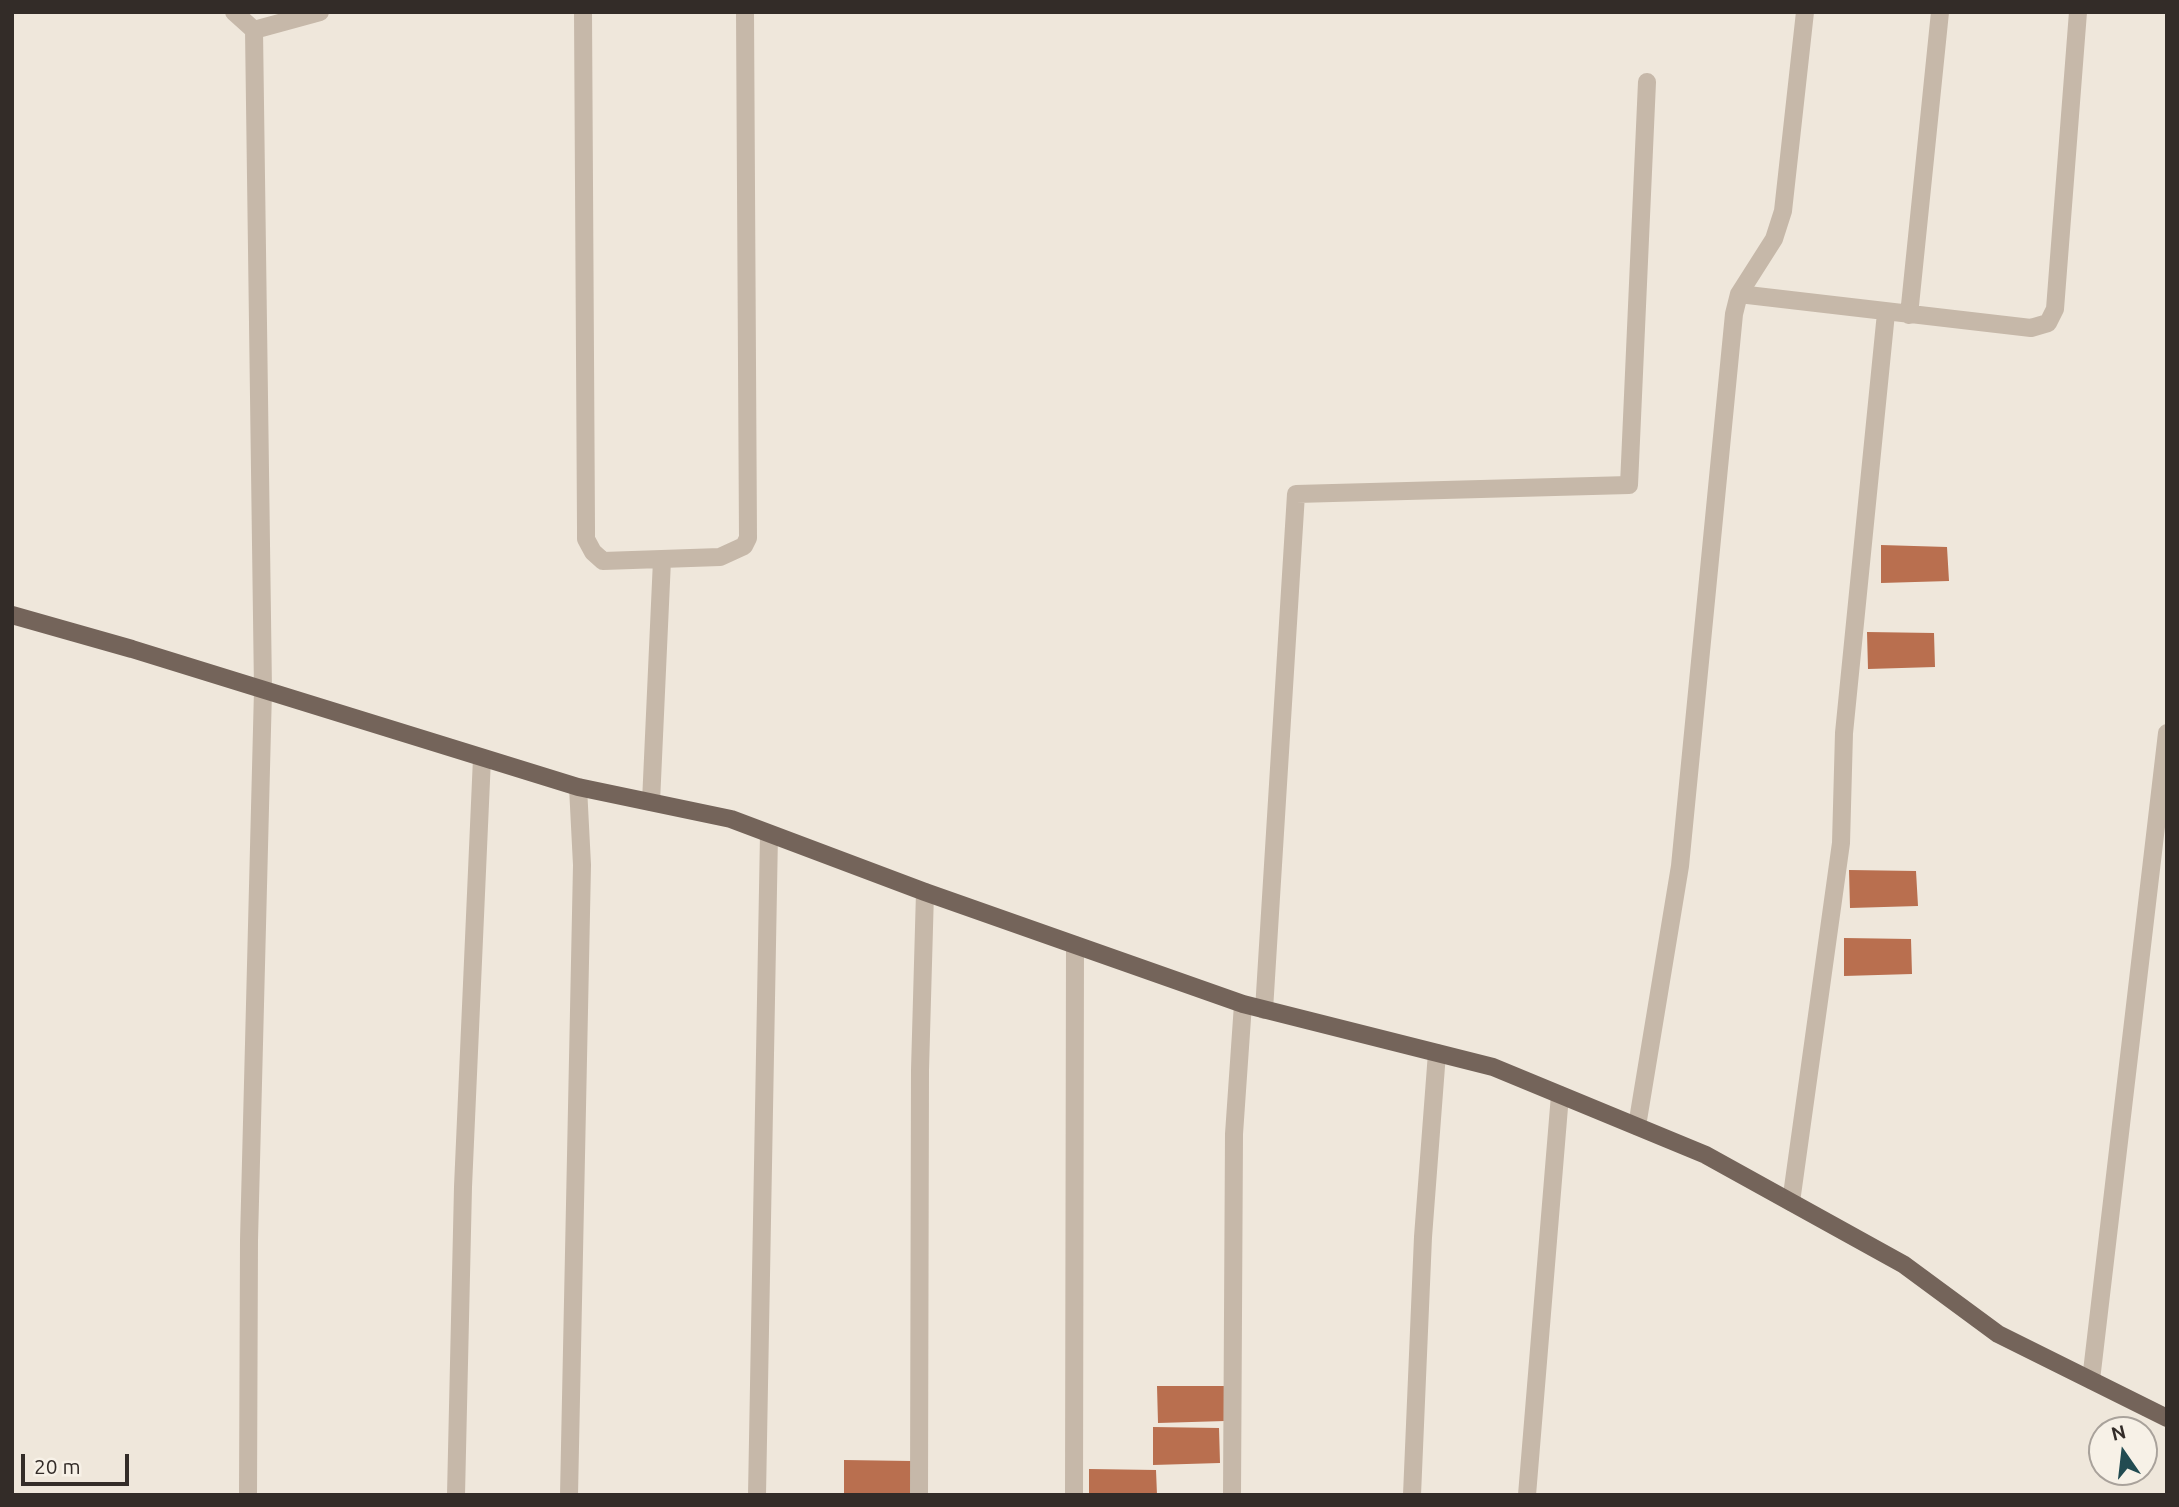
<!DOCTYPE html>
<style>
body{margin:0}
#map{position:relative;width:2179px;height:1507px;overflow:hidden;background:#efe7db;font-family:Ubuntu,sans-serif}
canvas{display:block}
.frame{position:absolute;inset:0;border:14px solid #332c28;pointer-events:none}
.north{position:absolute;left:2088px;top:1416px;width:70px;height:70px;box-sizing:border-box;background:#f7f1e7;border:2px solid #a9a29b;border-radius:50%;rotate:346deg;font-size:19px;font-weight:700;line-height:28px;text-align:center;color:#332c28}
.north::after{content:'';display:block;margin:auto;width:24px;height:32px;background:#224b51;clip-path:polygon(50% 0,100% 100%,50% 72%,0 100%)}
.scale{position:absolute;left:21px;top:1454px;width:108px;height:32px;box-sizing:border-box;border:4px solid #332c28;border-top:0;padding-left:9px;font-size:21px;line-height:24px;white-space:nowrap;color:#332c28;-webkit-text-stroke:5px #f7f1e7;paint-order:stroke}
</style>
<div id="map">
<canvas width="2179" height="1507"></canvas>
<div class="frame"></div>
<div class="north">N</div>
<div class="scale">20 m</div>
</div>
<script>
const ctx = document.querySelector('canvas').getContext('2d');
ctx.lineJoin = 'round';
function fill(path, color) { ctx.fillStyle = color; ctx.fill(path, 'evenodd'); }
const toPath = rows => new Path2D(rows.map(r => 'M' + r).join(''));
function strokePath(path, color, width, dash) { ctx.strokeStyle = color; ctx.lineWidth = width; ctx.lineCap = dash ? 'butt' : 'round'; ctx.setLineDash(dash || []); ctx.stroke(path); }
fill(toPath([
 [1881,545,1947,547,1949,581,1881,583],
 [1867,632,1934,633,1935,667,1868,669],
 [1849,870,1916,871,1918,906,1850,908],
 [1844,938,1911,939,1912,974,1844,976],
 [1157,1386,1224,1386,1225,1421,1158,1423],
 [1153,1427,1219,1428,1220,1463,1153,1465],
 [844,1460,911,1461,912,1495,844,1495],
 [1089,1469,1156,1470,1157,1495,1089,1495]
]), '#b96f4f');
strokePath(toPath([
 [234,12,254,30,263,690,249,1240,248,1495],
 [583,12,586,527,586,539,593,552,603,561,720,557,744,546,748,538,745,12],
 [254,30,320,12],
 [1739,294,2031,328,2048,323,2055,309,2078,12],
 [1909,315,1940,12],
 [651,802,662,560],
 [1264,1010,1296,494,1629,485,1647,82],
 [1637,1126,1680,866,1734,314,1739,294,1774,239,1783,211,1805,12],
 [1791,1202,1841,843,1844,733,1886,313],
 [2091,1380,2167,733],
 [456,1495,463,1187,482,758],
 [569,1495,582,865,578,787],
 [757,1495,769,834],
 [919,1495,920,1070,925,892],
 [1074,1495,1075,945],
 [1232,1495,1234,1134,1243,1004],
 [1412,1495,1423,1237,1437,1053],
 [1527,1495,1560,1095]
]), '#c6b8a9', 18);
strokePath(toPath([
 [12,615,132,649,578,787,731,819,925,892,1243,1004,1493,1067,1706,1155,1903,1264,1998,1334,2167,1418]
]), '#74645a', 18);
</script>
